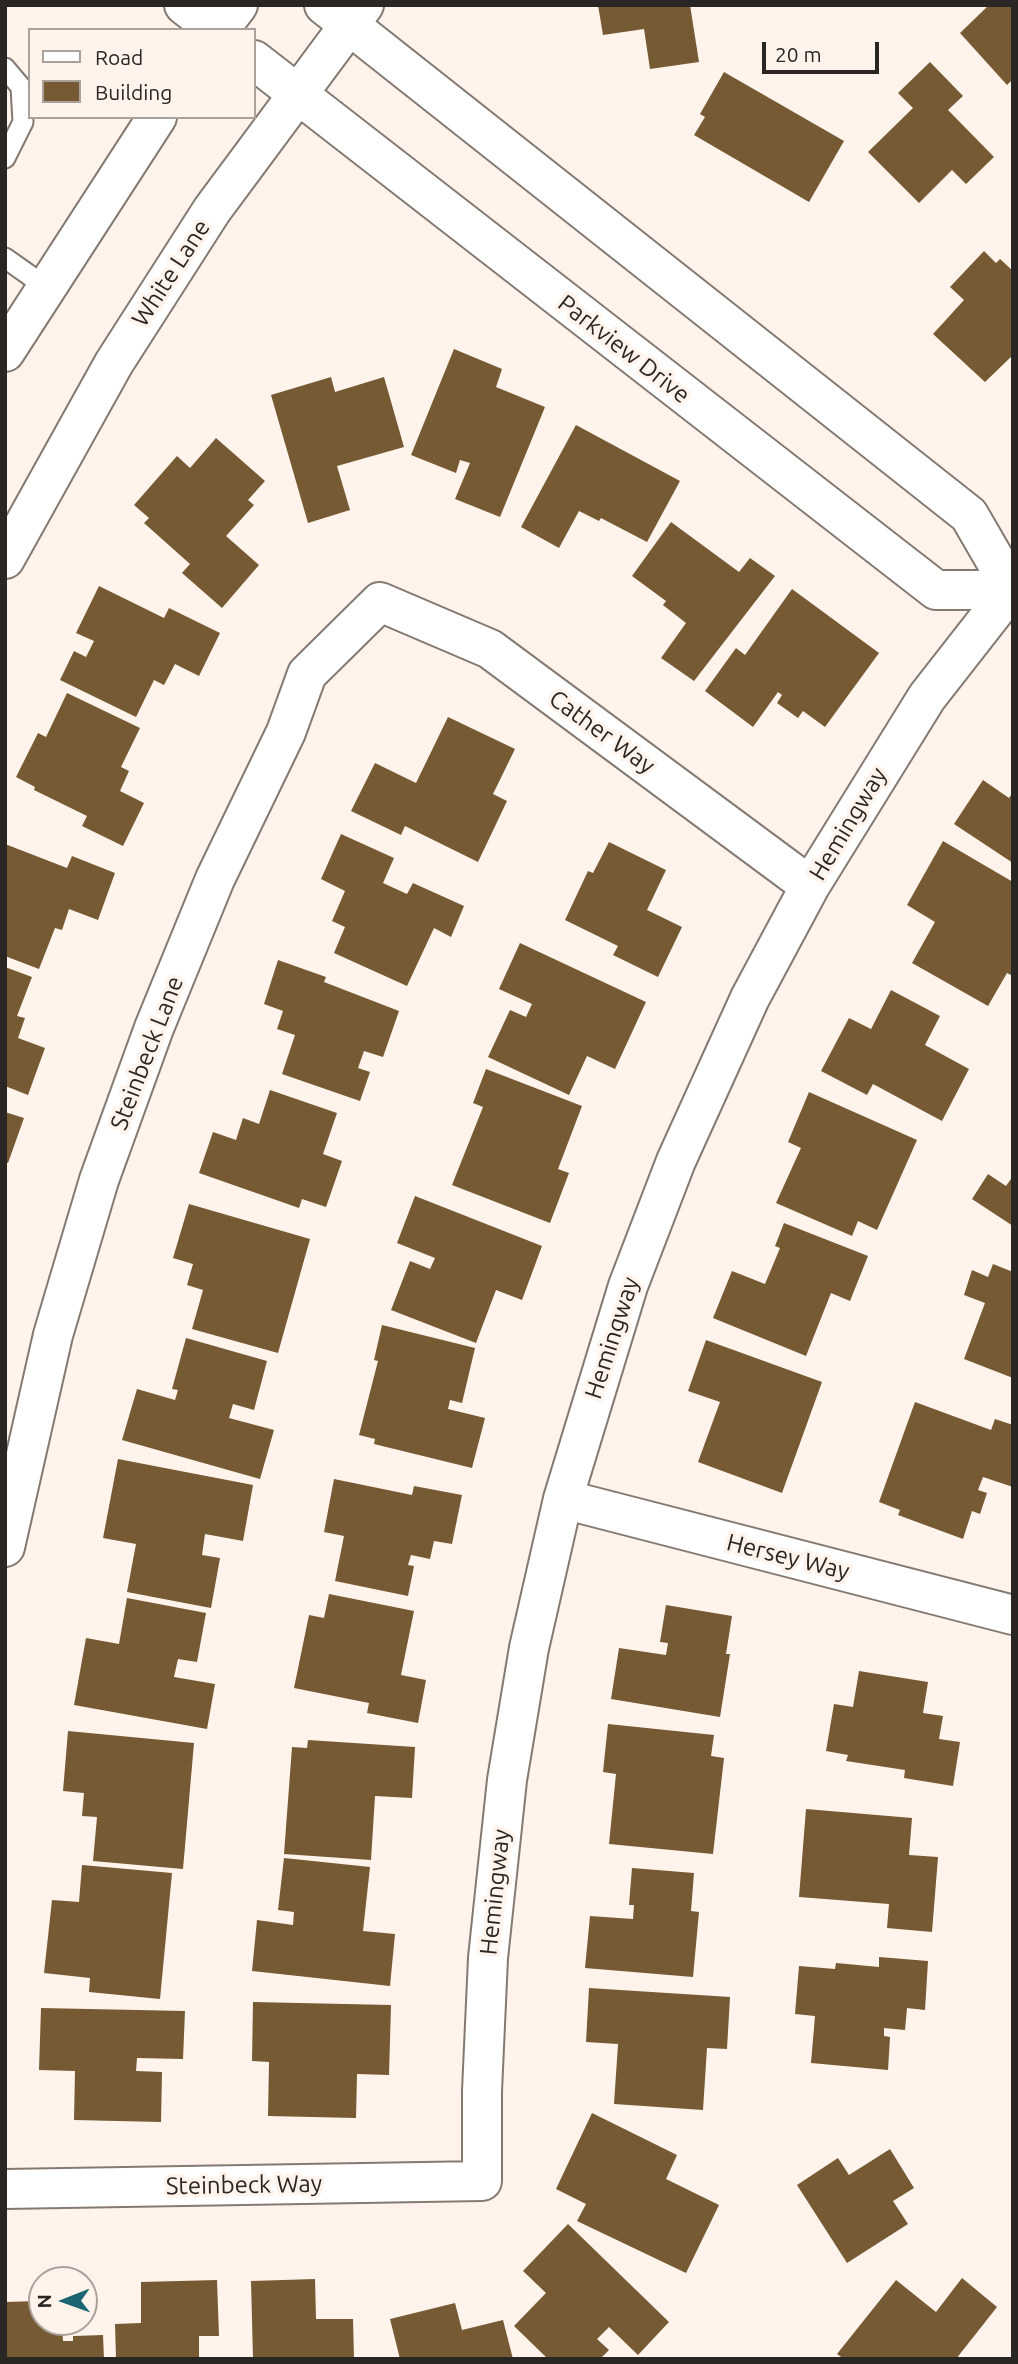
<!DOCTYPE html>
<style>
body{margin:0}
#map{position:relative;width:1018px;height:2364px;overflow:hidden;background:#fff3eb;font-family:Ubuntu,sans-serif}
canvas{display:block}
.frame{position:absolute;inset:0;border:7px solid #2a2623;pointer-events:none}
.legend{position:absolute;left:28px;top:28px;width:228px;height:91px;box-sizing:border-box;background:#fff3eb;border:2px solid #aaa19b;margin:0;padding:9px 12px;list-style:none;font-size:21px;color:#2a2623}
.legend li{display:flex;align-items:center;gap:14px;height:35px}
.legend b{width:35px;border:2px solid #aaa19b}
.north{position:absolute;left:28px;top:2266px;width:70px;height:70px;box-sizing:border-box;background:#fff3eb;border:2px solid #aaa19b;border-radius:50%;rotate:269deg;font-size:19px;font-weight:700;line-height:28px;text-align:center;color:#2a2623}
.north::after{content:'';display:block;margin:auto;width:24px;height:32px;background:#1b6471;clip-path:polygon(50% 0,100% 100%,50% 72%,0 100%)}
.scale{position:absolute;left:762px;top:42px;width:117px;height:32px;box-sizing:border-box;border:4px solid #2a2623;border-top:0;padding-left:9px;font-size:21px;line-height:24px;white-space:nowrap;color:#2a2623;-webkit-text-stroke:5px #fff3eb;paint-order:stroke}
</style>
<div id="map">
<canvas width="1018" height="2364"></canvas>
<div class="frame"></div>
<ul class="legend">
<li><b style="height:9px;background:#fff"></b>Road</li>
<li><b style="height:19px;background:#765a33"></b>Building</li>
</ul>
<div class="north">N</div>
<div class="scale">20 m</div>
</div>
<script>
const ctx = document.querySelector('canvas').getContext('2d');
ctx.lineJoin = 'round';
function fill(path, color) { ctx.fillStyle = color; ctx.fill(path, 'evenodd'); }
const toPath = rows => new Path2D(rows.map(r => 'M' + r).join(''));
function strokePath(path, color, width, dash) { ctx.strokeStyle = color; ctx.lineWidth = width; ctx.lineCap = dash ? 'butt' : 'round'; ctx.setLineDash(dash || []); ctx.stroke(path); }
function write(font, color, halo, rows, align = 'center') {
  ctx.font = font + ' Ubuntu,sans-serif'; ctx.lineWidth = 7; ctx.setLineDash([]); ctx.textBaseline = 'middle'; ctx.strokeStyle = halo; ctx.fillStyle = color; for (const [text, x, y, turn = 0] of rows) {
    ctx.save(); ctx.translate(x, y); ctx.rotate((+turn || 0) * Math.PI / 180); ctx.textAlign = isNaN(turn) ? turn : align; if (halo) ctx.strokeText(text, 0, 0); ctx.fillText(text, 0, 0); ctx.restore();
  }
}
fill(toPath([
 [598,5,690,5,699,62,650,69,644,29,603,35],
 [989,5,1013,5,1013,79,1007,85,960,33],
 [930,62,963,96,948,110,994,157,966,184,952,170,919,203,868,152,913,108,898,93],
 [724,72,844,141,809,202,694,135,705,117,700,114],
 [984,251,996,263,1000,259,1013,271,1013,355,985,382,933,334,964,300,950,287],
 [454,349,502,369,496,387,545,407,500,517,455,499,470,463,460,460,456,473,411,455],
 [331,377,335,392,384,377,404,447,337,466,350,510,308,523,271,395],
 [576,425,680,481,647,542,601,518,599,521,579,511,559,548,521,527],
 [216,438,265,481,248,500,254,505,226,536,259,565,222,608,182,573,190,564,144,523,149,518,134,505,177,456,190,468],
 [671,522,739,572,750,558,775,576,694,681,661,658,686,623,663,605,666,601,632,576],
 [99,586,164,618,169,608,220,633,199,676,175,664,164,685,154,680,136,717,60,680,74,651,86,657,94,641,76,633],
 [792,589,879,653,825,727,803,711,798,718,777,703,782,695,778,692,753,727,705,691,736,648,745,655],
 [67,693,140,728,121,767,129,771,120,791,144,803,123,846,82,826,87,816,34,790,35,787,16,777,38,733,46,737],
 [448,717,515,749,493,794,507,801,478,862,405,826,401,835,351,811,375,763,416,783],
 [983,780,1009,798,1013,792,1013,863,954,824],
 [341,834,394,858,383,883,407,894,413,883,464,906,451,937,434,928,407,986,334,953,345,927,332,921,345,891,321,879],
 [943,841,1013,882,1013,976,1007,973,988,1006,912,963,935,922,907,905],
 [609,842,666,870,647,910,682,927,658,977,613,955,618,946,565,920,588,871,593,873],
 [5,844,67,868,72,856,115,873,98,920,69,909,62,930,55,928,39,969,5,956],
 [520,943,646,1002,615,1069,587,1056,569,1095,488,1057,510,1010,526,1017,532,1004,499,989],
 [278,960,326,977,324,982,399,1011,383,1057,364,1051,358,1068,370,1072,360,1101,282,1074,295,1035,277,1029,283,1011,264,1004],
 [5,967,32,977,17,1016,25,1018,18,1038,45,1048,28,1095,5,1086],
 [891,990,940,1016,925,1045,969,1069,942,1121,873,1084,867,1095,821,1071,849,1018,871,1029],
 [486,1069,582,1106,558,1169,569,1173,550,1223,452,1185,483,1107,473,1103],
 [270,1090,337,1113,323,1154,342,1161,326,1207,302,1199,299,1208,199,1173,213,1132,236,1140,243,1118,259,1124],
 [809,1092,917,1140,877,1230,858,1221,852,1236,776,1203,801,1148,788,1142],
 [5,1112,24,1118,8,1163,5,1162],
 [988,1174,1006,1186,1013,1176,1013,1226,972,1199],
 [415,1196,542,1246,522,1300,496,1290,476,1343,391,1310,410,1261,430,1269,435,1258,397,1243],
 [189,1204,310,1239,278,1353,192,1329,203,1290,187,1285,193,1264,173,1258],
 [784,1223,868,1256,850,1301,831,1293,806,1356,713,1318,732,1271,765,1284,780,1248,775,1246],
 [993,1264,1013,1272,1013,1378,964,1359,985,1303,964,1295,972,1270,988,1277],
 [382,1325,475,1348,462,1403,450,1400,448,1409,485,1418,472,1468,374,1444,375,1439,359,1435,378,1361,374,1360],
 [186,1338,267,1361,254,1410,233,1404,229,1418,274,1430,260,1479,122,1440,137,1389,175,1400,178,1390,172,1389],
 [706,1340,822,1382,782,1493,698,1462,720,1402,688,1391],
 [915,1402,991,1430,995,1419,1013,1425,1013,1487,983,1477,978,1490,987,1493,980,1514,972,1511,963,1539,898,1515,900,1510,879,1502],
 [118,1459,253,1485,243,1541,205,1534,202,1555,220,1558,211,1608,127,1592,136,1544,103,1538],
 [334,1479,412,1495,414,1486,462,1495,452,1544,434,1541,430,1559,411,1555,408,1565,414,1566,408,1596,335,1581,344,1536,324,1532],
 [329,1594,414,1611,401,1675,426,1680,418,1723,367,1713,369,1703,294,1688,309,1615,324,1618],
 [127,1598,206,1613,197,1662,178,1659,174,1677,215,1684,207,1729,74,1705,86,1638,119,1644],
 [666,1605,732,1616,726,1654,730,1654,720,1717,611,1699,619,1648,666,1655,668,1643,660,1642],
 [859,1671,928,1682,923,1713,943,1716,939,1739,960,1742,953,1786,904,1778,905,1770,846,1761,848,1755,826,1751,834,1704,853,1707],
 [608,1724,714,1735,711,1756,724,1758,713,1854,609,1844,616,1774,603,1772],
 [68,1731,194,1743,183,1869,93,1861,97,1817,82,1816,84,1793,63,1791],
 [308,1740,415,1747,412,1798,375,1796,371,1860,284,1854,292,1747,307,1748],
 [806,1809,912,1818,909,1855,938,1857,932,1932,887,1928,889,1904,799,1897],
 [284,1858,370,1867,363,1931,395,1934,390,1986,252,1971,257,1920,293,1925,294,1912,278,1910],
 [82,1865,172,1873,160,1999,89,1992,90,1978,44,1973,52,1900,79,1902],
 [632,1868,694,1873,691,1911,699,1912,693,1977,585,1968,590,1916,633,1919,634,1905,629,1905],
 [879,1957,928,1961,925,2010,907,2008,905,2030,884,2028,884,2036,890,2037,888,2070,811,2063,815,2016,795,2014,799,1966,835,1969,836,1963,879,1967],
 [589,1988,730,1997,727,2049,707,2048,703,2110,614,2104,618,2044,586,2042],
 [253,2002,391,2005,389,2075,357,2074,356,2118,268,2116,269,2062,252,2061],
 [41,2008,185,2011,183,2059,137,2058,136,2071,162,2072,161,2122,74,2120,75,2071,39,2070],
 [592,2113,677,2155,666,2179,719,2205,686,2273,577,2221,586,2204,556,2189],
 [890,2149,914,2188,893,2201,908,2224,847,2263,797,2185,838,2158,849,2175],
 [568,2224,669,2322,638,2355,609,2327,597,2339,609,2350,600,2359,548,2359,514,2326,546,2293,523,2271],
 [962,2278,997,2307,956,2359,844,2359,837,2354,896,2280,936,2312],
 [315,2279,316,2319,353,2319,354,2359,253,2359,251,2281],
 [217,2280,219,2336,199,2336,199,2359,116,2359,115,2324,141,2323,141,2282],
 [38,2301,39,2323,62,2323,63,2341,73,2341,73,2336,103,2335,104,2359,5,2359,5,2302],
 [455,2303,462,2330,503,2320,513,2359,400,2359,390,2319]
]), '#765a33');
const service = toPath([
 [5,68,21,87,23,122,5,158],
 [5,258,46,287]
]);
const minor = toPath([
 [563,1499,1013,1615],
 [5,1547,53,1335,99,1180,154,1028,215,879,286,732,307,674,380,602,490,649,810,886],
 [5,2189,482,2181,482,2091,488,1958,507,1780,529,1648,563,1499,628,1286,676,1161,750,998,810,886,927,697,1013,587]
]);
const tertiary = toPath([
 [184,5,216,30],
 [324,5,969,515,1013,591],
 [254,60,936,590,1011,590]
]);
const secondary = toPath([
 [219,30,238,5],
 [5,352,157,117],
 [5,559,114,363,212,210,364,5]
]);
strokePath(service, '#847a72', 23);
strokePath(minor, '#847a72', 42);
strokePath(tertiary, '#847a72', 42);
strokePath(secondary, '#847a72', 42);
strokePath(service, '#fff', 19);
strokePath(minor, '#fff', 38);
strokePath(tertiary, '#fff', 38);
strokePath(secondary, '#fff', 38);
write('24px', '#2a2623', '#fff3eb', [
 ["White Lane",171,273,-57],
 ["Parkview Drive",624,349,38],
 ["Cather Way",602,732,36],
 ["Hemingway",848,824,-59],
 ["Steinbeck Lane",147,1053,-69],
 ["Hemingway",612,1338,-72],
 ["Hersey Way",788,1557,14],
 ["Hemingway",495,1892,-84],
 ["Steinbeck Way",244,2185,-1]
]);
</script>
